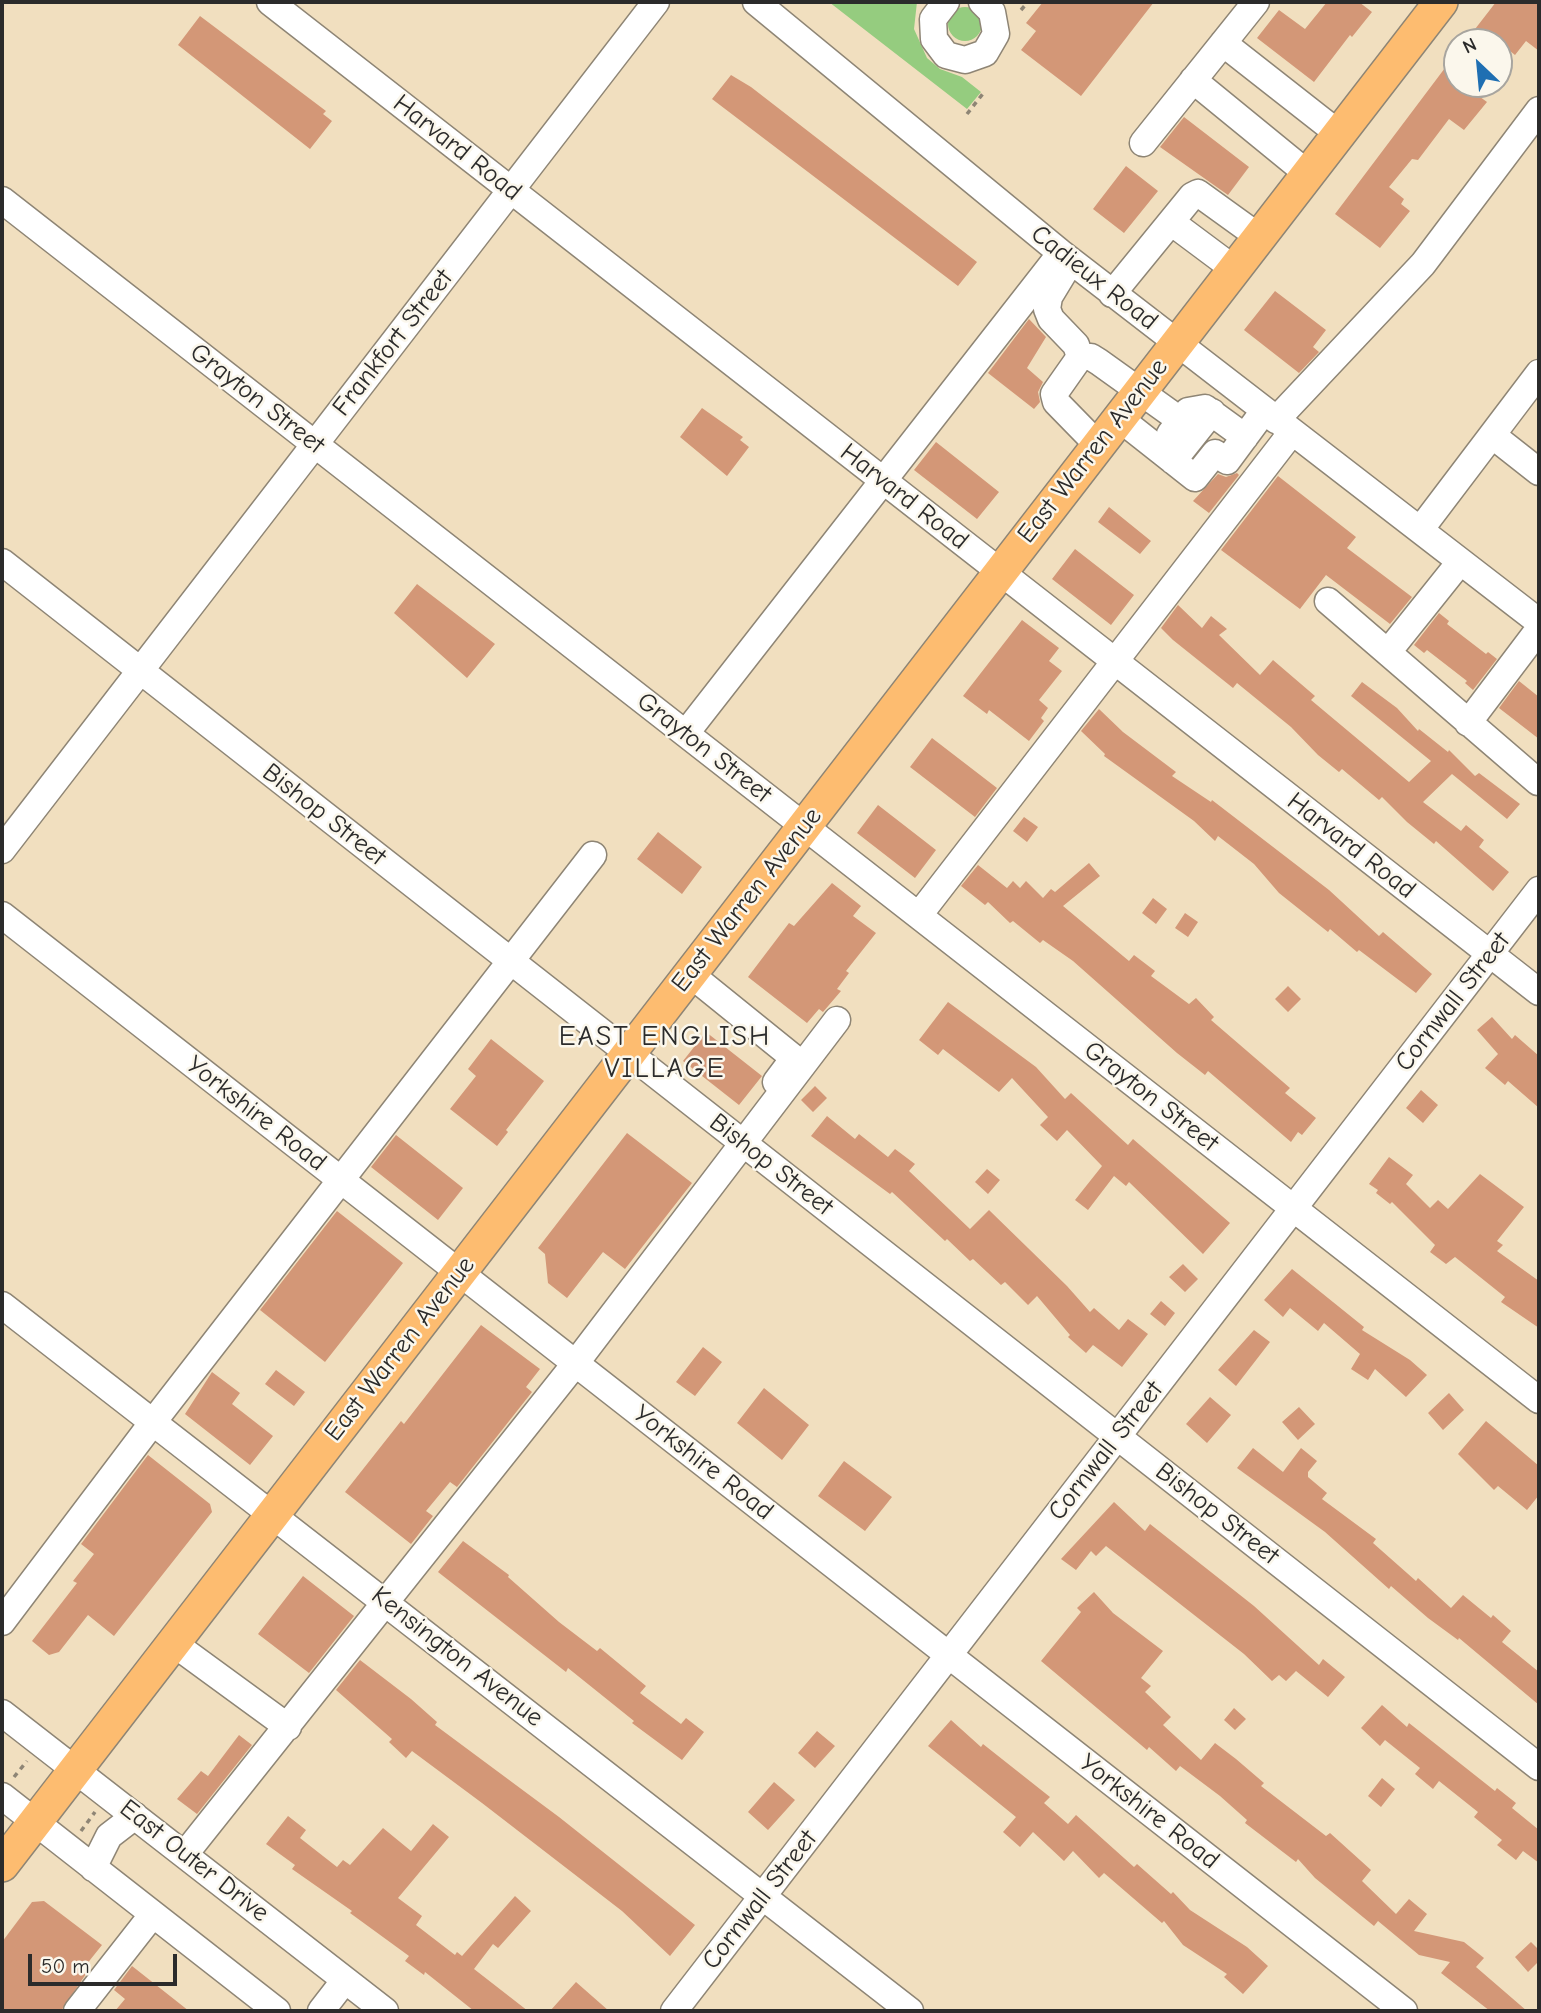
<!DOCTYPE html>
<style>
body{margin:0}
#map{position:relative;width:1541px;height:2013px;overflow:hidden;background:#f1dfbf;font-family:"Comic Neue",sans-serif}
canvas{display:block}
.frame{position:absolute;inset:0;border:4px solid #2b2b2b;pointer-events:none}
.north{position:absolute;left:1443px;top:28px;width:70px;height:70px;box-sizing:border-box;background:#fbf7ec;border:2px solid #a8a59f;border-radius:50%;rotate:334deg;font-size:19px;font-weight:700;line-height:28px;text-align:center;color:#2b2b2b}
.north::after{content:'';display:block;margin:auto;width:24px;height:32px;background:#1f6fb2;clip-path:polygon(50% 0,100% 100%,50% 72%,0 100%)}
.scale{position:absolute;left:28px;top:1954px;width:149px;height:32px;box-sizing:border-box;border:4px solid #2b2b2b;border-top:0;padding-left:9px;font-size:21px;line-height:24px;white-space:nowrap;color:#2b2b2b;-webkit-text-stroke:5px #fbf7ec;paint-order:stroke}
</style>
<div id="map">
<canvas width="1541" height="2013"></canvas>
<div class="frame"></div>
<div class="north">N</div>
<div class="scale">50 m</div>
</div>
<script>
const ctx = document.querySelector('canvas').getContext('2d');
ctx.lineJoin = 'round';
function fill(path, color) { ctx.fillStyle = color; ctx.fill(path, 'evenodd'); }
const toPath = rows => new Path2D(rows.map(r => 'M' + r).join(''));
function strokePath(path, color, width, dash) { ctx.strokeStyle = color; ctx.lineWidth = width; ctx.lineCap = dash ? 'butt' : 'round'; ctx.setLineDash(dash || []); ctx.stroke(path); }
function write(font, color, halo, rows, align = 'center') {
  ctx.font = font + ' "Comic Neue",sans-serif'; ctx.lineWidth = 5; ctx.setLineDash([]); ctx.textBaseline = 'middle'; ctx.strokeStyle = halo; ctx.fillStyle = color; for (const [text, x, y, turn = 0] of rows) {
    ctx.save(); ctx.translate(x, y); ctx.rotate((+turn || 0) * Math.PI / 180); ctx.textAlign = isNaN(turn) ? turn : align; if (halo) ctx.strokeText(text, 0, 0); ctx.fillText(text, 0, 0); ctx.restore();
  }
}
fill(toPath([
 [829,2,917,2,914,29,927,58,940,69,962,77,981,92,967,109],
 '948 24a17 17 0 1 1 34 0a17 17 0 1 1-34 0Z'
]), '#95cc7f');
fill(toPath([
 [1043,2,1154,2,1081,96,1021,50,1036,31,1026,23],
 [1327,2,1359,2,1372,12,1352,37,1350,35,1314,82,1257,38,1279,10,1305,29],
 [1496,2,1539,2,1539,51,1526,41,1515,55,1510,51,1499,65,1499,42,1465,42],
 [200,16,326,111,323,114,332,121,310,149,178,45],
 [1457,52,1457,84,1484,84,1476,94,1487,102,1464,130,1449,119,1418,160,1412,159,1389,187,1404,199,1401,204,1410,211,1380,248,1335,214],
 [731,75,751,87,977,262,958,286,712,99],
 [1184,117,1249,167,1228,195,1160,147],
 [1126,166,1158,191,1124,233,1093,209],
 [1275,291,1326,330,1313,347,1319,352,1299,373,1244,330],
 [1029,319,1046,337,1027,368,1043,382,1038,392,1040,402,1034,409,988,373],
 [702,408,743,437,740,440,749,447,727,476,680,437],
 [936,442,999,492,977,519,914,470],
 [1237,473,1239,475,1209,513,1193,501,1218,474,1226,477],
 [1278,476,1356,537,1347,548,1412,597,1390,624,1326,575,1300,609,1221,550],
 [1109,507,1151,541,1140,554,1098,522],
 [1075,549,1134,595,1111,625,1052,579],
 [417,584,495,644,467,678,394,613],
 [1178,605,1202,628,1211,616,1227,629,1219,635,1260,675,1273,660,1315,696,1311,700,1409,782,1431,761,1351,696,1362,682,1397,708,1418,731,1419,729,1448,752,1449,750,1475,776,1479,773,1520,804,1507,819,1452,774,1423,802,1461,831,1466,825,1484,840,1479,847,1509,872,1493,891,1436,841,1434,844,1407,822,1382,797,1379,800,1342,769,1339,772,1318,755,1291,727,1237,683,1233,688,1173,640,1161,628],
 [1439,613,1449,621,1447,624,1486,654,1488,652,1497,659,1473,690,1465,683,1467,681,1427,650,1424,653,1414,645],
 [1022,620,1059,648,1049,661,1062,671,1039,700,1048,708,1041,718,1044,721,1029,741,989,710,987,714,963,696],
 [1519,681,1539,697,1539,739,1499,708],
 [1099,709,1123,732,1176,772,1172,776,1211,802,1212,800,1329,890,1379,936,1383,932,1432,974,1416,993,1359,950,1357,952,1330,929,1328,932,1279,893,1254,864,1218,836,1215,841,1194,821,1104,756,1105,754,1081,731],
 [932,738,997,788,975,817,910,767],
 [878,805,936,850,915,878,857,833],
 [1024,817,1038,827,1027,842,1013,831],
 [658,832,702,867,682,894,637,859],
 [1089,863,1100,876,1063,906,1129,961,1134,955,1155,971,1151,976,1189,1004,1196,998,1214,1017,1211,1020,1290,1088,1285,1093,1316,1118,1302,1135,1298,1132,1291,1142,1208,1071,1205,1075,1177,1053,1073,961,1043,940,1040,943,1013,921,1010,923,988,902,985,905,961,886,978,865,1007,888,1013,881,1020,888,1026,881,1043,898,1051,889,1055,892],
 [832,883,861,906,853,916,876,933,846,971,849,973,837,989,841,991,823,1012,819,1009,807,1023,748,977,789,923,794,926],
 [1153,898,1167,909,1156,924,1142,913],
 [1185,913,1198,922,1188,937,1175,928],
 [1288,986,1301,999,1288,1012,1275,999],
 [948,1002,1036,1067,1065,1099,1071,1093,1128,1145,1133,1139,1230,1223,1203,1254,1129,1182,1126,1186,1114,1176,1088,1210,1075,1200,1102,1166,1067,1130,1057,1141,1040,1125,1048,1117,1012,1078,999,1092,943,1049,938,1055,919,1040],
 [1492,1017,1512,1039,1515,1035,1539,1056,1539,1108,1508,1081,1505,1085,1485,1068,1498,1054,1477,1030],
 [706,1032,762,1076,739,1105,683,1061],
 [491,1039,544,1081,506,1130,508,1132,497,1146,450,1109,476,1076,468,1069],
 [815,1086,827,1098,813,1112,801,1100],
 [1421,1090,1438,1105,1423,1123,1406,1108],
 [827,1116,855,1139,859,1134,888,1157,895,1149,915,1164,909,1171,970,1229,989,1210,1067,1286,1090,1312,1094,1308,1119,1330,1128,1319,1148,1334,1122,1367,1093,1345,1086,1353,1068,1337,1070,1335,1037,1296,1028,1305,1005,1282,1001,1285,973,1259,970,1261,947,1239,945,1241,892,1192,890,1194,811,1136],
 [627,1133,692,1183,625,1269,603,1252,567,1298,548,1283,545,1254,538,1248],
 [396,1135,463,1188,438,1220,371,1167],
 [1389,1157,1413,1175,1406,1184,1430,1208,1438,1200,1448,1209,1480,1174,1524,1207,1497,1241,1503,1245,1497,1251,1539,1281,1539,1328,1501,1302,1505,1297,1455,1257,1446,1264,1430,1252,1435,1245,1392,1202,1390,1204,1376,1193,1378,1190,1369,1184],
 [987,1169,1000,1180,988,1194,975,1182],
 [337,1211,403,1263,325,1362,260,1310],
 [1183,1264,1198,1279,1185,1292,1169,1277],
 [1292,1269,1364,1327,1362,1330,1410,1360,1427,1375,1406,1397,1375,1369,1368,1380,1351,1369,1360,1354,1324,1323,1318,1331,1290,1308,1283,1317,1264,1300],
 [1161,1301,1175,1313,1165,1326,1150,1314],
 [481,1325,540,1369,526,1387,532,1392,457,1487,450,1482,426,1511,433,1516,411,1544,345,1492,401,1421,404,1424],
 [1254,1330,1270,1342,1236,1386,1218,1370],
 [703,1347,722,1362,695,1396,676,1382],
 [276,1370,305,1392,294,1406,265,1384],
 [212,1372,240,1393,232,1404,273,1436,250,1465,185,1414],
 [764,1388,809,1425,782,1460,737,1423],
 [1449,1393,1464,1410,1443,1430,1428,1413],
 [1210,1397,1231,1415,1207,1443,1186,1424],
 [1299,1407,1315,1424,1298,1440,1282,1422],
 [1486,1421,1539,1466,1539,1495,1527,1510,1498,1486,1494,1490,1458,1454],
 [1253,1448,1283,1472,1301,1448,1317,1461,1308,1472,1308,1477,1327,1493,1322,1499,1376,1539,1373,1543,1416,1581,1418,1578,1451,1608,1463,1595,1491,1618,1493,1615,1511,1631,1502,1642,1539,1672,1539,1705,1459,1638,1458,1640,1428,1618,1391,1586,1389,1589,1325,1532,1237,1468],
 [148,1455,210,1504,212,1512,114,1636,88,1615,59,1652,49,1655,32,1641,77,1583,73,1581,94,1554,81,1544],
 [844,1461,892,1497,865,1531,818,1496],
 [1114,1502,1145,1531,1150,1524,1254,1606,1319,1665,1323,1659,1345,1677,1328,1697,1296,1671,1286,1681,1279,1675,1272,1681,1244,1654,1106,1546,1096,1556,1091,1551,1076,1570,1061,1559],
 [463,1541,509,1575,508,1577,559,1622,597,1651,600,1648,646,1686,640,1693,681,1724,686,1718,704,1732,682,1760,632,1723,634,1721,568,1668,566,1672,438,1572],
 [303,1576,354,1616,309,1673,258,1634],
 [1094,1592,1113,1613,1163,1651,1141,1678,1151,1686,1145,1692,1171,1717,1163,1725,1201,1760,1215,1743,1236,1759,1264,1783,1261,1786,1326,1836,1330,1833,1371,1870,1362,1881,1396,1914,1409,1899,1427,1914,1414,1931,1464,1942,1484,1958,1476,1967,1527,2011,1490,2011,1441,1973,1450,1962,1419,1955,1378,1921,1374,1926,1315,1878,1298,1859,1296,1862,1245,1823,1247,1820,1220,1796,1180,1766,1176,1771,1149,1747,1147,1750,1041,1661,1081,1612,1077,1608],
 [360,1660,411,1699,437,1722,435,1725,559,1817,695,1925,670,1956,622,1911,482,1803,412,1751,406,1758,389,1742,392,1739,336,1690],
 [1382,1705,1407,1727,1409,1723,1495,1791,1497,1788,1516,1803,1512,1808,1539,1830,1539,1863,1523,1851,1516,1860,1497,1845,1502,1840,1474,1817,1478,1812,1439,1781,1433,1789,1415,1774,1420,1768,1385,1740,1380,1746,1361,1728],
 [1234,1708,1246,1719,1235,1730,1224,1720],
 [951,1720,981,1747,983,1744,1050,1797,1044,1803,1068,1824,1076,1815,1134,1867,1137,1864,1171,1894,1173,1892,1190,1910,1247,1947,1268,1966,1243,1994,1224,1977,1227,1974,1183,1945,1164,1921,1162,1923,1104,1873,1099,1878,1073,1851,1064,1861,1033,1832,1020,1847,1003,1832,1016,1817,928,1746],
 [817,1731,835,1746,815,1768,798,1753],
 [239,1735,252,1745,197,1814,177,1799,201,1771,208,1776],
 [1382,1778,1395,1789,1381,1807,1368,1796],
 [774,1782,795,1800,768,1830,748,1812],
 [288,1816,306,1830,300,1838,337,1867,343,1860,350,1865,383,1828,411,1851,433,1824,449,1837,398,1898,422,1916,416,1925,455,1955,457,1952,462,1956,515,1896,531,1911,498,1948,493,1944,474,1969,528,2011,474,2011,425,1972,424,1975,405,1961,409,1956,350,1913,352,1911,292,1869,295,1865,266,1844],
 [44,1901,102,1945,82,1970,86,1974,61,2011,2,2011,2,1942,32,1902],
 [1531,1942,1539,1950,1539,1961,1528,1972,1515,1957],
 [132,1966,189,2011,115,2011,125,1999,114,1990],
 [576,1982,609,2011,550,2011]
]), '#d39777');
const minor = toPath([
 [270,2,1539,992],
 [756,2,1061,253,1539,622],
 [946,2,933,19,934,39,946,55,965,60,985,53,996,34,992,12,982,2],
 [1223,43,1339,134],
 [1193,80,1308,174],
 [1143,143,1256,2],
 [2,200,1539,1400],
 [1171,222,1234,269],
 [1066,269,1049,297,1047,309,1051,319,1076,345,1080,357,1054,394,1056,402,1098,445],
 [1112,294,1192,196,1198,193,1259,237],
 [1080,357,1091,357,1099,362,1180,420],
 [1119,418,1195,478,1215,453,1227,461,1264,411],
 [1276,420,1423,264,1539,110],
 [1170,434,1188,411,1205,408,1245,437],
 [1492,435,1539,472],
 [1173,461,1212,412],
 [1420,530,1539,373],
 [2,562,1539,1767],
 [1328,601,1538,782],
 [1388,652,1460,562],
 [1468,723,1539,629],
 [686,733,1061,253],
 [2,850,656,2],
 [2,915,1404,2011],
 [919,915,1292,432],
 [690,974,794,1058,776,1082],
 [2,1305,910,2011],
 [2,1622,153,1422,593,855],
 [173,1643,288,1727],
 [2,1713,385,2011],
 [2,1796,277,2011],
 [185,1854,575,1364,837,1020],
 [93,1868,109,1836,135,1816],
 [77,2011,153,1914],
 [321,2011,345,1980],
 [674,2011,1539,890]
]);
const major = toPath([
 [2,1865,1441,2]
]);
strokePath(minor, '#8e8575', 29);
strokePath(major, '#8e8575', 36);
strokePath(toPath([
 [1021,10,1028,2],
 [967,114,985,91],
 [14,1777,27,1761],
 [81,1831,95,1812]
]), '#8e8575', 3.5, [5, 5]);
strokePath(minor, '#fff', 26);
strokePath(major, '#fdbc70', 33);
write('26px', '#2b2b2b', '#fbf7ec', [
 ["Harvard Road",457,148,38],
 ["Cadieux Road",1094,278,38],
 ["Frankfort Street",393,343,-52],
 ["Grayton Street",257,399,38],
 ["East Warren Avenue",1093,451,-52],
 ["Harvard Road",904,497,38],
 ["Grayton Street",704,748,38],
 ["Bishop Street",324,815,38],
 ["Harvard Road",1351,846,38],
 ["East Warren Avenue",747,900,-52],
 ["Cornwall Street",1453,1002,-52],
 ["Grayton Street",1151,1097,38],
 ["Yorkshire Road",256,1114,38],
 ["Bishop Street",771,1165,38],
 ["East Warren Avenue",400,1349,-52],
 ["Cornwall Street",1106,1451,-52],
 ["Yorkshire Road",703,1463,38],
 ["Bishop Street",1217,1514,38],
 ["Kensington Avenue",457,1657,38],
 ["Yorkshire Road",1149,1812,38],
 ["East Outer Drive",194,1861,38],
 ["Cornwall Street",760,1900,-52]
]);
ctx.letterSpacing = '2px';
write('28px', '#2b2b2b', '#fbf7ec', [
 ["EAST ENGLISH",665,1037],
 ["VILLAGE",665,1069]
]);
ctx.letterSpacing = '0px';
</script>
